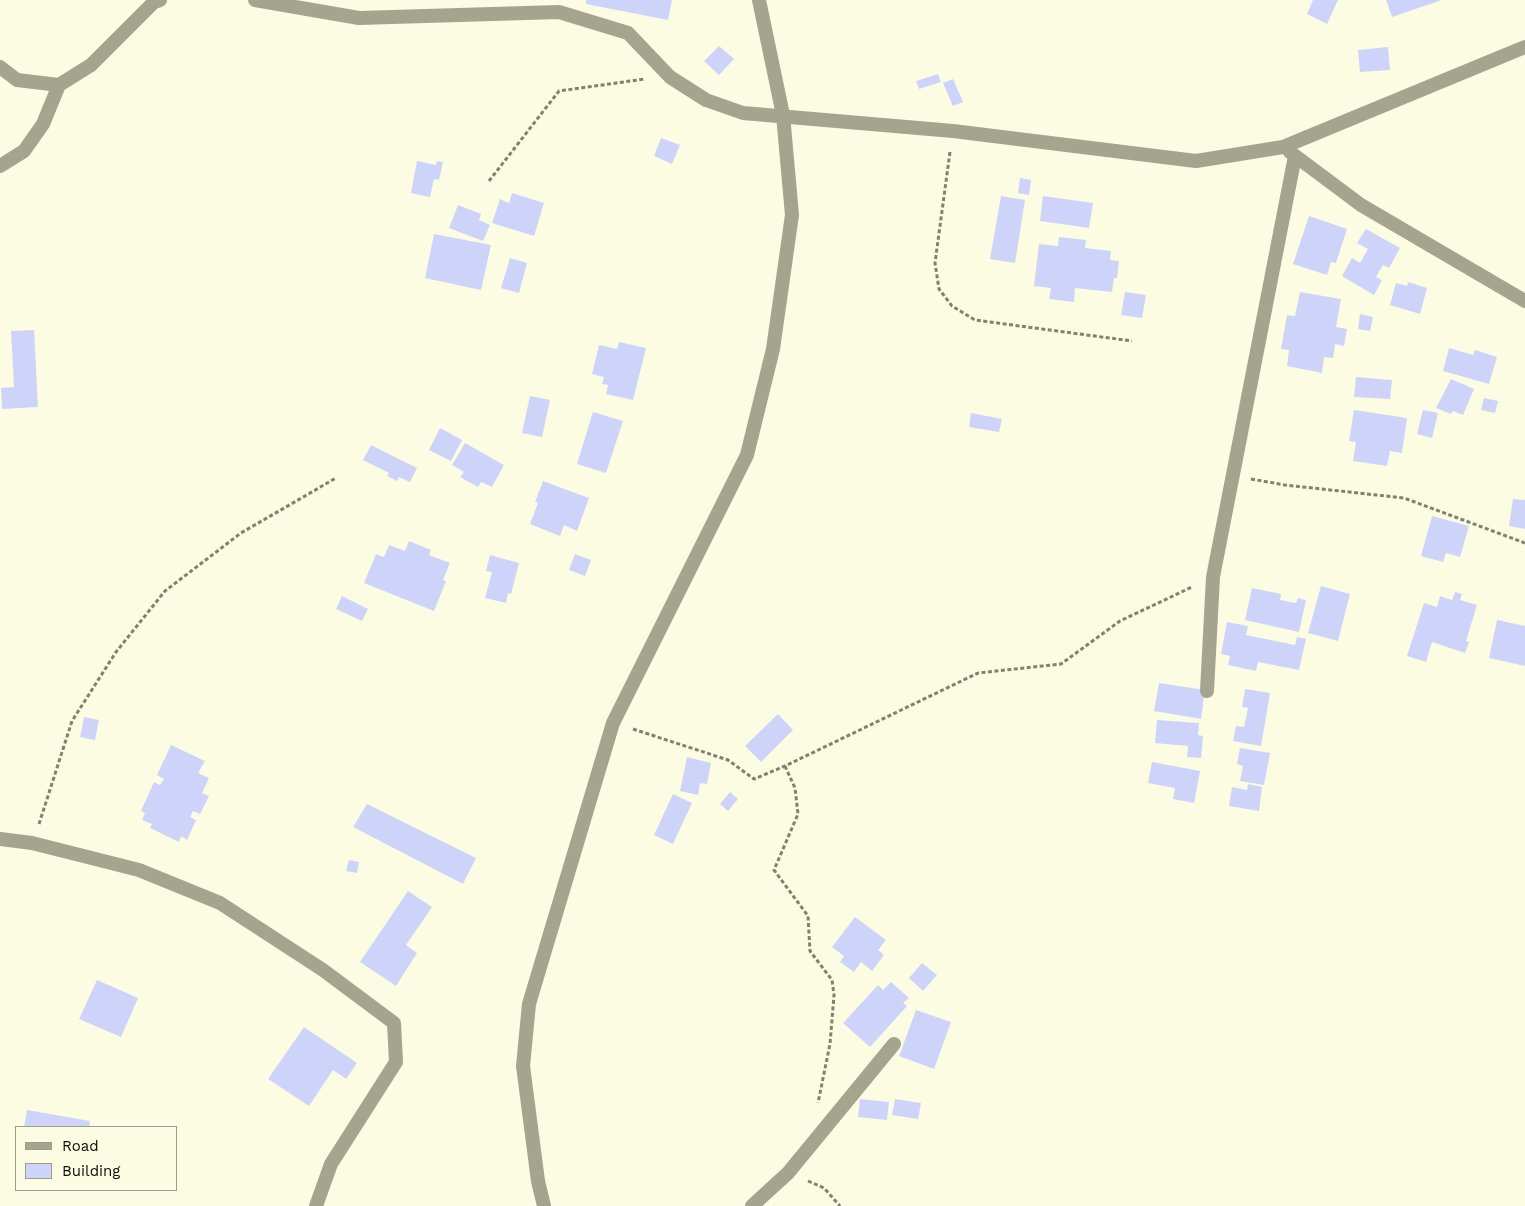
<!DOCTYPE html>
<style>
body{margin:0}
#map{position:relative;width:1525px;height:1206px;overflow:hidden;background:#fcfce3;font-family:"Work Sans",sans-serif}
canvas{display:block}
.legend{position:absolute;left:15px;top:1126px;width:162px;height:65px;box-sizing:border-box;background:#fcfce3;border:1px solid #9c9c8a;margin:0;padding:6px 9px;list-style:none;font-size:15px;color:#0c0c05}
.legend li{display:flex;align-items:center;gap:10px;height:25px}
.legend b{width:25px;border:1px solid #9c9c8a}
</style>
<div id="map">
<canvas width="1525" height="1206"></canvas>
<ul class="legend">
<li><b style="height:6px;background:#a4a48f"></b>Road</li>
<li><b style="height:14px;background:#ced4f9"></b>Building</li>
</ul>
</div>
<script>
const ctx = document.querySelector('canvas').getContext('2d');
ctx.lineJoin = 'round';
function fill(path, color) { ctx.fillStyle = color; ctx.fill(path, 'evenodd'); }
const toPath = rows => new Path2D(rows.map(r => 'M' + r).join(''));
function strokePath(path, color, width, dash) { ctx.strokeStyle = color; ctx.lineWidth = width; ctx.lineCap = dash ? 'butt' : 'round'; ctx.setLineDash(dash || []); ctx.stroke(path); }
fill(toPath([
 [586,0,672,0,668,20,586,4],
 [1313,0,1338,0,1327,24,1307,14],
 [1386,0,1442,0,1392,17],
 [719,46,734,59,719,75,704,61],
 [1388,47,1390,70,1360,72,1358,50],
 [938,74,941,82,919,89,916,81],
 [953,79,963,102,953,106,943,83],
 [661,138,680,145,672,164,654,156],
 [417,161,436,165,437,161,443,162,439,180,434,179,430,197,411,193],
 [1020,178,1031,180,1029,195,1018,193],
 [512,193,544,203,534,236,492,223,500,199,509,203],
 [1001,196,1025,200,1015,263,990,259],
 [1043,196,1093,203,1089,228,1040,221],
 [458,205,481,214,479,220,490,225,483,241,449,228],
 [1309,216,1347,229,1336,263,1331,262,1327,275,1293,264],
 [1366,229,1400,248,1389,268,1383,265,1376,277,1382,280,1374,295,1342,276,1352,258,1360,263,1368,249,1357,243],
 [434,234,491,245,481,290,425,278],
 [1059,237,1086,240,1085,248,1111,251,1110,260,1119,261,1117,278,1114,278,1112,292,1075,288,1074,302,1049,299,1051,288,1034,286,1039,244,1058,246],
 [510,258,527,263,519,293,501,288],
 [1408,282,1427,288,1420,314,1390,305,1396,283,1407,286],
 [1125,292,1146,295,1142,318,1121,315],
 [1300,292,1341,299,1336,327,1347,329,1344,346,1335,344,1333,358,1324,357,1322,373,1287,366,1289,350,1281,349,1287,315,1295,316],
 [1360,314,1373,317,1370,331,1358,329],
 [34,330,38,407,2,409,1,388,14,387,11,331],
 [619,342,646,348,633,400,606,394,608,385,602,384,604,377,592,374,599,345,617,349],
 [1449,348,1473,355,1475,350,1497,357,1489,384,1443,371],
 [1356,377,1392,380,1390,399,1354,397],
 [1451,379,1474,389,1463,415,1453,411,1451,414,1436,408],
 [530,396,550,400,542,437,522,433],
 [1484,398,1498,401,1495,413,1481,410],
 [1354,410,1407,418,1402,453,1390,451,1387,466,1353,461,1356,442,1349,441],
 [1423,410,1438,413,1432,438,1417,434],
 [593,412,623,421,606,473,577,464],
 [971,413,1002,419,999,432,969,427],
 [440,428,462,440,451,461,429,450],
 [465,443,504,465,492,487,481,482,478,487,460,477,464,472,452,465],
 [371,445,417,468,410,482,399,477,397,481,387,476,389,473,363,460],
 [543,481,589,498,577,531,564,525,560,536,530,524,538,503,535,502],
 [1513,499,1525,500,1525,529,1509,526],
 [1432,516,1469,526,1460,557,1446,553,1443,562,1421,556],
 [409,541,431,550,429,555,450,563,443,580,446,581,434,611,364,583,376,554,384,557,389,545,405,551],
 [575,554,591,560,585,576,569,570],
 [490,555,519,563,511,594,508,593,506,603,485,598,492,572,486,571],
 [1321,586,1350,594,1338,641,1308,633],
 [1252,588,1281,594,1280,600,1296,603,1298,598,1306,600,1299,632,1245,620],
 [1455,592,1462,594,1460,600,1477,605,1466,641,1469,642,1465,653,1432,642,1426,662,1407,656,1424,603,1437,607,1440,596,1452,600],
 [342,596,368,609,362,621,336,609],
 [1497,620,1525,626,1525,666,1489,658],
 [1227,622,1248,626,1246,635,1295,645,1297,637,1306,639,1299,670,1258,662,1256,671,1228,665,1230,656,1221,654],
 [1159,683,1205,690,1201,719,1154,711],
 [1245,689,1270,693,1261,746,1233,741,1236,726,1244,727,1248,708,1242,707],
 [778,714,793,730,761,762,745,746],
 [84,717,99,720,95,740,80,737],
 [1157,720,1199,723,1198,735,1203,736,1201,758,1187,757,1188,746,1155,743],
 [171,745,205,761,198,773,209,778,202,793,209,796,200,814,193,811,190,817,196,820,187,840,181,836,179,842,150,828,152,824,142,820,145,813,141,811,154,782,160,785,164,779,157,775],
 [1240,748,1270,753,1264,785,1240,781,1243,766,1237,764],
 [687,757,711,763,707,784,700,783,698,795,680,791],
 [1152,762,1200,771,1194,803,1173,799,1175,788,1148,783],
 [1248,784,1262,787,1259,811,1229,806,1232,787,1247,790],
 [730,792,738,799,728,811,720,804],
 [673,794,692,803,673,844,654,835],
 [367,804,476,858,463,884,353,827],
 [349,860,359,862,357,873,346,871],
 [408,891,432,907,406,945,417,953,396,986,360,962],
 [855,917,886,940,878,950,884,955,872,971,861,962,854,972,840,962,844,956,832,947],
 [922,963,937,975,923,991,909,978],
 [97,980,138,998,121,1037,79,1019],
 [891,982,909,998,903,1003,907,1006,870,1047,843,1023,878,985,883,990],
 [916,1010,951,1022,934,1069,899,1056],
 [304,1027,357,1063,346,1079,333,1070,309,1106,268,1079],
 [860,1099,889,1102,887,1120,858,1117],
 [895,1099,921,1103,918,1119,892,1115],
 [27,1110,90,1121,89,1127,24,1127]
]), '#ced4f9');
strokePath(toPath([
 [950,152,935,263,939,289,952,306,975,320,1132,341],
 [489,181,559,91,645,79],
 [1251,479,1285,485,1404,498,1525,543],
 [633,729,728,760,754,779,785,766,978,673,1061,664,1120,621,1192,587],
 [785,766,795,788,798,814,774,870,808,916,810,951,832,980,834,995,830,1044,818,1103],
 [39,824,72,721,116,652,165,591,241,533,336,478],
 [808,1181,824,1188,840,1206]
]), '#818171', 3, [4, 2.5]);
strokePath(toPath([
 [255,0,359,18,559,12,628,33,670,77,706,100,743,113,953,131,1196,161,1283,147,1525,47],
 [0,67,17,80,59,85,91,65,154,2,160,0],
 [1290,152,1361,205,1525,301],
 [0,166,24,151,43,124,59,85],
 [1207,691,1213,577,1295,156],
 [0,839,32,843,139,870,220,903,323,970,394,1023,396,1062,331,1164,316,1206],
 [544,1206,538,1181,523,1066,529,1004,613,723,747,455,773,349,792,215,783,115,759,0],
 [752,1206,788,1173,894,1044]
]), '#a4a48f', 14);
</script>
